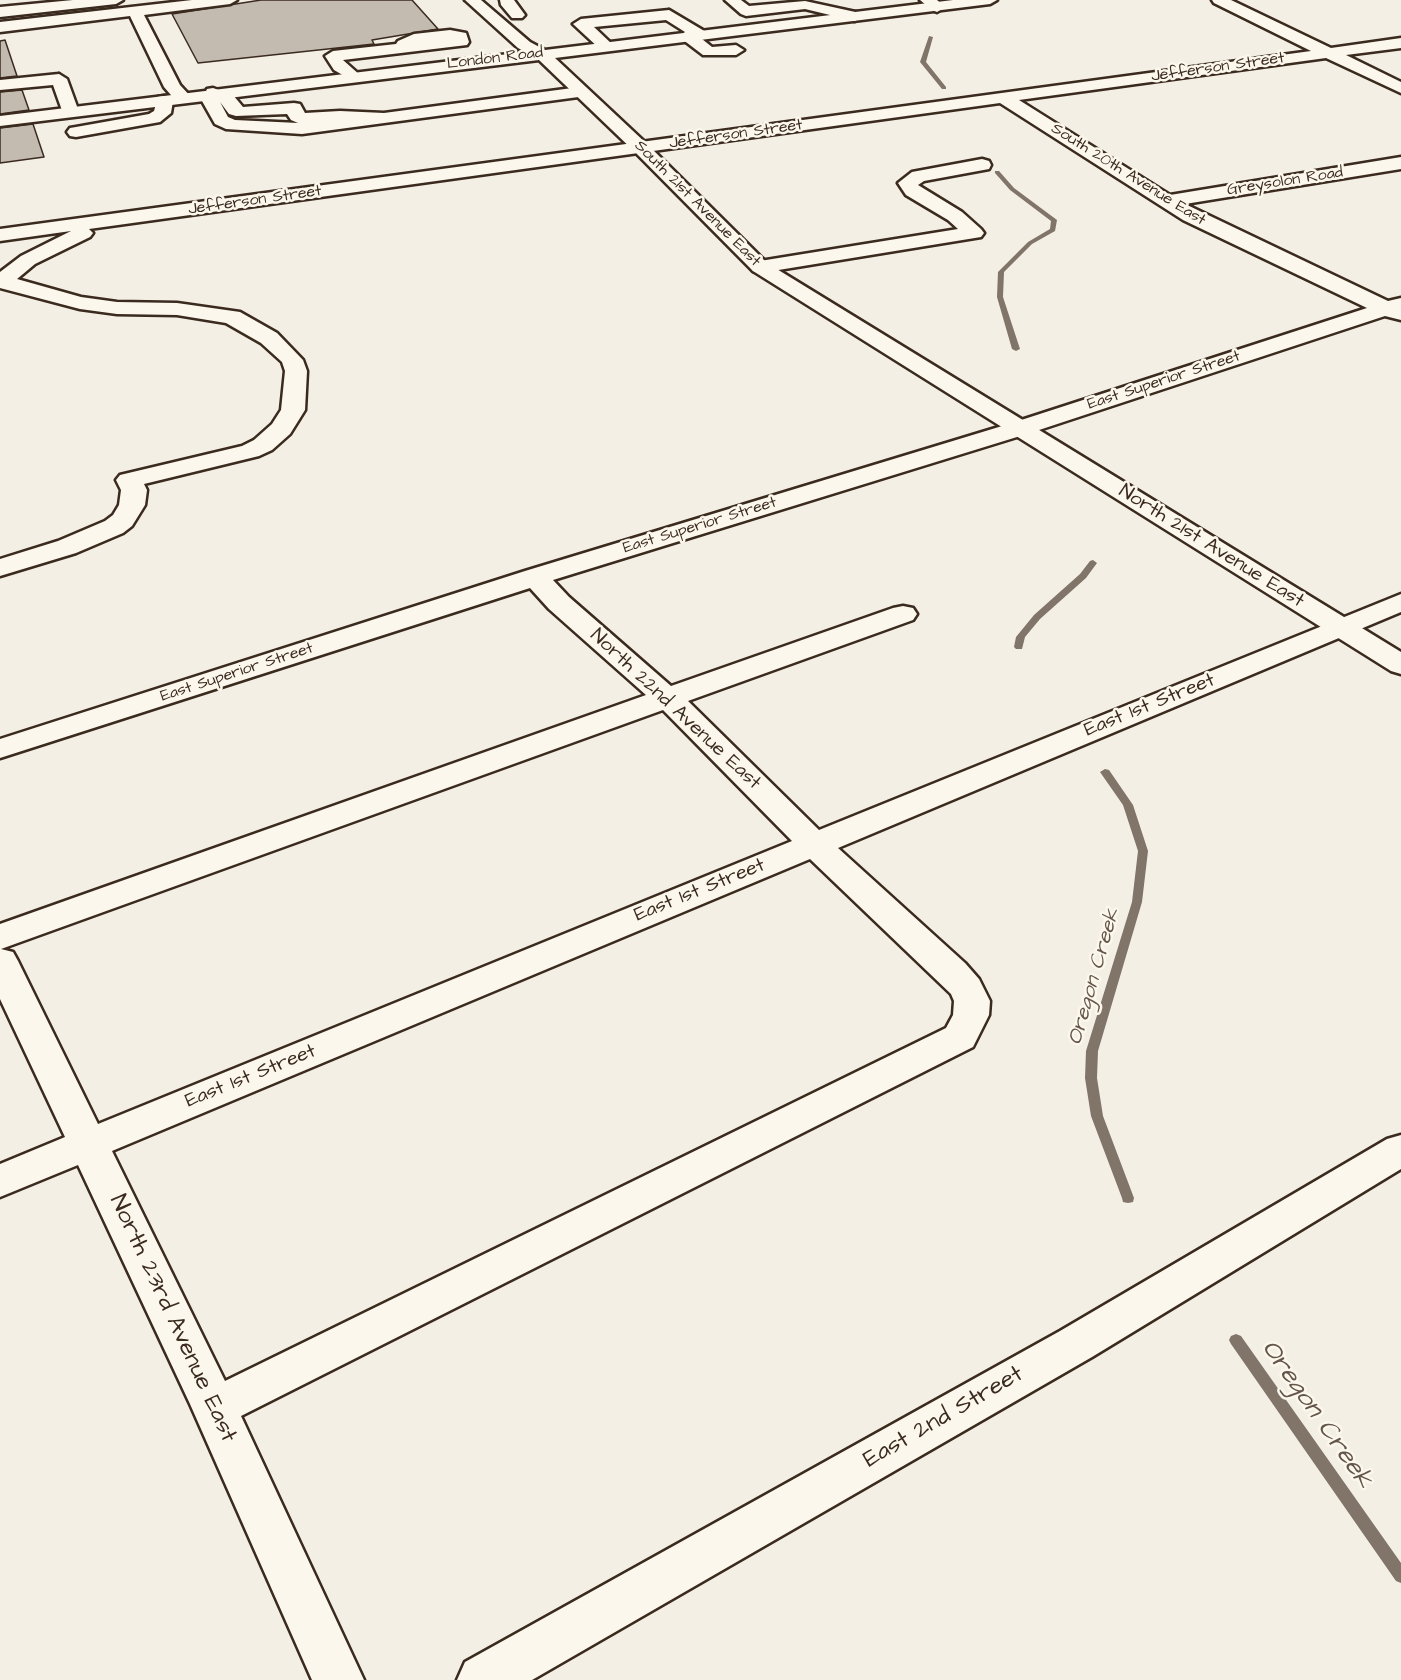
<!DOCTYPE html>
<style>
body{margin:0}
canvas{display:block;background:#f3efe4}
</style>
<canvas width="1401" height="1680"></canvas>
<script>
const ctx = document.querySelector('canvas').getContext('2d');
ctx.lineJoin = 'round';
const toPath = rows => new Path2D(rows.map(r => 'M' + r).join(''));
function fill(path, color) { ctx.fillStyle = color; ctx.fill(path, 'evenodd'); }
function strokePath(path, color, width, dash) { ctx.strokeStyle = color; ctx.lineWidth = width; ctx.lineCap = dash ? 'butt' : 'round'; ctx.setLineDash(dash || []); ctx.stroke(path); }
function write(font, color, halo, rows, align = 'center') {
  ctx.font = font + ' "Architects Daughter",sans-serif'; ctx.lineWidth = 5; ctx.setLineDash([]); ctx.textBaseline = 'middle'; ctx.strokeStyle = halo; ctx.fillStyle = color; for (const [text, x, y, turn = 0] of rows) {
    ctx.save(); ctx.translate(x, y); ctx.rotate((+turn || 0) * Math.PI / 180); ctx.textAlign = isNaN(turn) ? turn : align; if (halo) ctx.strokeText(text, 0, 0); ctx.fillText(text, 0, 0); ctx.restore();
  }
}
fill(toPath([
 [929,36,933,37,926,62,946,87,946,89,942,89,920,62,929,36],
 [995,171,999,171,1014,188,1057,220,1055,231,1032,244,1004,272,1003,297,1020,349,1016,351,1012,349,997,297,998,272,1028,242,1050,229,1051,221,1010,190,995,173,995,171],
 [1093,560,1097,563,1086,578,1040,619,1025,637,1022,649,1016,649,1014,647,1016,637,1034,615,1080,574,1090,561,1093,560],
 [1105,769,1109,770,1133,805,1148,851,1142,902,1098,1051,1097,1078,1103,1116,1134,1198,1133,1202,1128,1203,1123,1202,1122,1198,1091,1116,1085,1078,1086,1051,1132,902,1138,851,1123,805,1100,772,1105,769],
 [1236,1334,1241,1336,1401,1563,1401,1583,1396,1581,1231,1344,1229,1340,1231,1336,1236,1334]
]), '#817468');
const building = toPath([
 [261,0,412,0,438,29,372,40,374,44,198,63,172,14,261,0],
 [5,40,17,76,0,78,0,41,5,40],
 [22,90,29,110,0,114,0,92,22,90],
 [33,124,44,157,0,163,0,128,33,124]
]);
fill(building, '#c3bbb0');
strokePath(building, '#3b2a1e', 1.5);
const minor = toPath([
 [192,0,237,0,230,4,144,15,180,85,192,98,189,102,183,103,177,102,164,87,130,16,0,32,0,22,192,0],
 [725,0,741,0,749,6,805,1,860,13,863,16,855,21,805,9,746,16,741,14,725,0],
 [920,0,937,0,945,7,937,12,932,10,920,0],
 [1212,0,1231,0,1331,48,1401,38,1401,48,1346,55,1401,82,1401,93,1326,58,1019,100,1170,195,1401,157,1401,169,1185,204,1388,301,1401,298,1401,320,1385,316,1030,433,553,580,569,597,671,686,893,608,903,606,913,608,917,614,913,620,688,701,819,830,1401,594,1401,612,838,848,965,963,979,979,990,1001,989,1015,973,1047,241,1416,364,1680,312,1680,190,1404,78,1165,0,1197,0,1164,65,1137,0,999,0,924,646,695,549,609,530,588,0,758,0,739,525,571,1012,423,1367,308,1183,220,1000,103,89,229,93,233,90,237,35,264,17,279,81,297,117,302,177,303,240,312,277,333,303,360,307,371,305,410,290,434,272,450,259,456,144,484,147,490,145,505,132,526,123,533,76,553,0,576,0,559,58,541,105,521,113,515,119,505,121,490,116,480,120,475,242,446,254,440,272,424,281,410,285,371,282,362,261,343,226,323,177,315,117,314,80,309,0,288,0,272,21,256,71,231,0,241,0,229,1311,51,1214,3,1212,0],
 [663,710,792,841,98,1124,18,961,13,952,1,949,663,710],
 [810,859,951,994,954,1001,953,1015,946,1028,225,1381,112,1151,810,859],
 [669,10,706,32,708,35,702,39,712,47,736,45,744,50,736,55,703,55,682,39,680,36,685,32,666,20,594,27,614,46,606,51,600,49,573,24,581,19,669,10],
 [450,30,466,33,469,42,467,45,343,60,361,76,353,81,334,70,325,56,333,51,396,44,398,41,414,34,450,30],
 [59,74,67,79,79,112,76,116,64,116,53,85,0,90,0,80,59,74],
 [580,87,588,92,586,96,302,134,226,129,215,124,202,101,207,89,213,88,233,95,243,107,294,103,300,104,305,113,340,111,384,113,580,87],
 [220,102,229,114,236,116,287,114,291,120,298,123,235,120,228,117,220,102],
 [164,96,170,97,173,101,171,113,160,122,76,137,70,136,67,132,70,128,76,127,149,114,154,111,158,97,164,96],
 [982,159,989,161,991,165,989,169,924,181,918,185,962,212,981,229,984,233,981,237,760,273,753,271,750,267,753,263,760,261,958,229,948,220,906,195,898,183,912,172,982,159],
 [1401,1135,1401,1169,1092,1357,532,1680,457,1680,465,1662,1060,1331,1387,1139,1401,1135]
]);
const major = toPath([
 [465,0,481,0,530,42,545,50,953,0,997,0,990,4,555,58,648,145,767,263,1401,652,1401,674,1391,671,753,271,636,153,539,60,0,126,0,116,525,52,518,48,465,0]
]);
const highway = toPath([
 [73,0,123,0,116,4,0,17,0,7,73,0],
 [500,0,514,0,525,15,522,18,512,18,501,5,500,0]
]);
strokePath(minor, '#3b2a1e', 5);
strokePath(major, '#3b2a1e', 5);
strokePath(highway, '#3b2a1e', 5);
fill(minor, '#fbf7ec');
fill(major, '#fbf7ec');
fill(highway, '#fbf7ec');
write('16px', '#3b2a1e', '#fbf7ec', [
 ["London Road",495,59,-7],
 ["Jefferson Street",1218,68,-8],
 ["Jefferson Street",736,135,-8],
 ["South 20th Avenue East",1128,175,32],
 ["Greysolon Road",1285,182,-9],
 ["Jefferson Street",255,201,-8],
 ["South 21st Avenue East",697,204,45],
 ["East Superior Street",1164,381,-18],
 ["East Superior Street",700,526,-17],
 ["East Superior Street",237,673,-18]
]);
write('20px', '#3b2a1e', '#fbf7ec', [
 ["North 21st Avenue East",1211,547,32],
 ["East 1st Street",1150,706,-22],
 ["North 22nd Avenue East",675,710,43],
 ["East 1st Street",700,891,-22],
 ["East 1st Street",251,1077,-22]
]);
write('italic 21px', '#645549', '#fbf7ec', [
 ["Oregon Creek",1095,977,-74]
]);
write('24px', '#3b2a1e', '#fbf7ec', [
 ["North 23rd Avenue East",172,1319,65],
 ["East 2nd Street",944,1418,-30]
]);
write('italic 26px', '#645549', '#fbf7ec', [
 ["Oregon Creek",1316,1415,55]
]);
</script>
